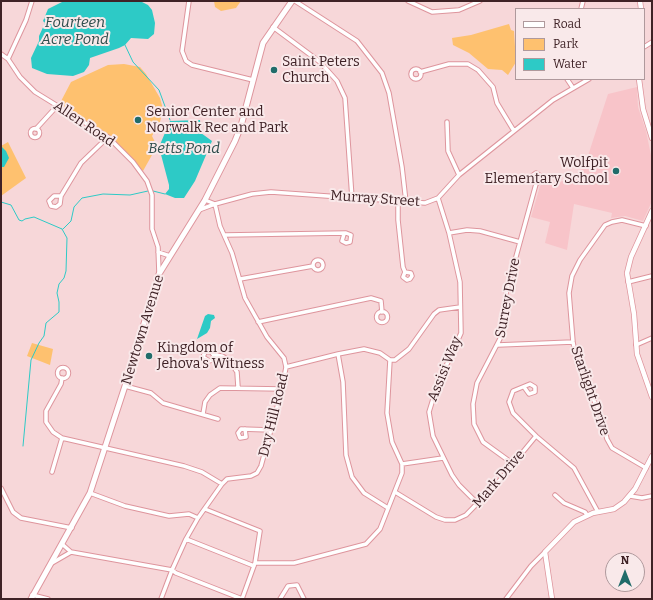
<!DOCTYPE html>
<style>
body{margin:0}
#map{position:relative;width:653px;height:600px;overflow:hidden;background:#f7d7d9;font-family:Bitter,serif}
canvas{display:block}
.frame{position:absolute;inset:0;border:2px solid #3f2226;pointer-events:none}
.legend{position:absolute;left:515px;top:8px;width:130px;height:72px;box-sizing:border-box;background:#f9e9ea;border:1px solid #af999c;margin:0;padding:5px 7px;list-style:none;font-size:12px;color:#3f2226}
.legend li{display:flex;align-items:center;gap:8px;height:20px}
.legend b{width:20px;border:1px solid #af999c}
.north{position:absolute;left:605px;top:552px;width:40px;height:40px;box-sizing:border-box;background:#f9e9ea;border:1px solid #af999c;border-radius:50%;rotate:0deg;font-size:11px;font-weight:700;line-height:16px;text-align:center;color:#3f2226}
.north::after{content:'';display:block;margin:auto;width:14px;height:18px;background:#216c6a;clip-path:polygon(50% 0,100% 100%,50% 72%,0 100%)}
</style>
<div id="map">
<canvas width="653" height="600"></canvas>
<div class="frame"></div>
<ul class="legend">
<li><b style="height:5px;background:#fff"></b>Road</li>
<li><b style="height:11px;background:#fec16f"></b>Park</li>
<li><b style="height:11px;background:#2dcac6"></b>Water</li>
</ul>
<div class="north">N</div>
</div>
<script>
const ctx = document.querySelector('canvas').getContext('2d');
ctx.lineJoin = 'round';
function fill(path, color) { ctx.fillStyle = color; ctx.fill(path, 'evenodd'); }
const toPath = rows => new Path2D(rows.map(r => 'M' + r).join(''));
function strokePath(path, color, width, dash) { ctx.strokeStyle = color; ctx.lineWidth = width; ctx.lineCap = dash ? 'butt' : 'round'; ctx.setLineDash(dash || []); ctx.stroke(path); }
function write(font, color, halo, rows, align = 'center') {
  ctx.font = font + ' Bitter,serif'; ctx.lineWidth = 4; ctx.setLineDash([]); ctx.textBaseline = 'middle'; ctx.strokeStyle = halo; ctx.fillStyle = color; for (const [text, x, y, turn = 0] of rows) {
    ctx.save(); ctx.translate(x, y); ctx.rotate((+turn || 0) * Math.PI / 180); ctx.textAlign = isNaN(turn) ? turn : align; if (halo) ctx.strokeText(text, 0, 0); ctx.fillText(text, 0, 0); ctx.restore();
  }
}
fill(toPath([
 [637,87,638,107,646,131,652,160,652,201,643,221,625,216,611,218,612,213,574,204,567,250,545,243,550,222,531,217,540,186,545,182,545,174,551,183,564,181,584,168,608,94]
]), '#f8c4c9');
fill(toPath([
 [214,1,241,1,236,8,221,11,215,7],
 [509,24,511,30,514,31,516,62,508,75,502,70,488,69,469,53,453,45,452,38,471,35],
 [124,64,140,67,146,74,160,98,163,109,160,122,152,136,157,146,143,171,114,140,102,130,59,105,71,82,108,65],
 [8,142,26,178,1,196,1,146],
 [32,343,53,349,50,365,27,356]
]), '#fec16f');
fill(toPath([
 [64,1,140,1,148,5,152,10,155,23,154,34,148,39,131,38,125,45,119,48,90,58,89,65,84,72,73,76,47,74,32,68,31,58,39,41,39,36,45,23,43,21,48,9],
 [200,120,201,133,212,141,195,181,184,198,175,198,165,194,169,189,169,185,159,147,170,121],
 [1,146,6,151,9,158,4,167,1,167],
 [208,314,214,315,215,318,211,321,210,328,207,333,197,339,205,316]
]), '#2dcac6');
strokePath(toPath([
 [125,45,133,62,159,90,170,120],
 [153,191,165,194],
 [1,202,11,205,19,220,22,221,25,219,34,217,62,229],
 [63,229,71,221,74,207,82,198,103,194,130,195,148,191],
 [23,446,31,360,39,343,44,336,46,323,59,312,59,302,57,293,59,284,64,278,66,271,67,238,62,229]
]), '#2dcac6', 1);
const minor = toPath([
 [189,1,182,51,186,61,192,65,253,80],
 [295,1,357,41,382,73,389,93,402,167,406,202],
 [408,1,432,12,459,10,480,1],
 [581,9,583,1],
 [273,27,320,62,337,81,345,98,352,198],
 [644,47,652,42],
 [1,54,8,59,20,77,35,92,108,137,133,162,147,181,152,195,152,229,158,247,159,273],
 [8,59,26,20,32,1],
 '411 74a5 5 0 1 1 10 0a5 5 0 1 1-10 0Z',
 [420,72,449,64,468,64,478,70,493,87,497,103,514,131],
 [567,79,573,88],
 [447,122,448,151,459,175],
 '30.5 133a4.5 4.5 0 1 1 9 0a4.5 4.5 0 1 1-9 0Z',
 [36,129,57,106],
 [61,196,60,204,56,207,51,206,49,201,54,196,61,196,81,163,108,137],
 [438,198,449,233,460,282,461,333,437,386,429,412,433,436,452,475,459,485,478,504],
 [205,200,215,204,252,194,271,192,425,203,438,198,459,175,553,100,589,79],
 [398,202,398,220,403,267,405,272,403,277,407,280,410,279,412,276,411,273,405,272],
 [646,226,622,220,612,222,605,225,580,260,572,276,569,293,573,342,577,363,583,378,600,413,607,439,612,448,646,468],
 [449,233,467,230,480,231,520,242],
 [225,235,346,233,351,235,350,242,346,243,342,241,344,234],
 [158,252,170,256],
 '313 265a5 5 0 1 1 10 0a5 5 0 1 1-10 0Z',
 [240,279,313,266],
 [628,282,652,276],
 '376.5 317a5.5 5.5 0 1 1 11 0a5.5 5.5 0 1 1-11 0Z',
 [258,322,371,298,381,301,382,312],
 [498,345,573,342],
 [636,345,652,338],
 [338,354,343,382,346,455,352,477,364,493,388,508],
 [214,355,212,360,209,361,203,357,205,352,210,351,214,355,222,356,229,360,237,372,238,387],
 [390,360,395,360,409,349,434,314,439,310,460,307],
 [286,367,338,354,364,349,380,353,390,360],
 '57.5 373a5.5 5.5 0 1 1 11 0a5.5 5.5 0 1 1-11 0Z',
 [62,378,61,384,46,411,46,422,53,432,62,438,184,466,202,472,222,484],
 [125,386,151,393,163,403,218,419],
 [524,387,529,394,535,392,535,387,530,384,513,391,509,402,513,413,536,436,574,468,598,512],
 [203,414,205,402,210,395,220,388,282,389],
 [245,429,246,437,240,438,238,433,241,429,271,430],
 [512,463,483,442,474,424,473,404,477,383,503,333,506,293,536,184,542,180,541,176,536,173,532,176,531,180,536,184],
 [402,464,443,458],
 [52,472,62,438],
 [1,488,13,512,21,518,72,528],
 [395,492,436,517,445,520,455,520,466,515,499,481,536,436],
 [90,493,125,506,169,516,189,514,198,518],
 [555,495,564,503,585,512,587,515],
 [630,496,642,498,652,496],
 [205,509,260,531,255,563,242,599],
 [186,539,254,566],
 [62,544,71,552,172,570,176,573,242,599],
 [52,563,71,552],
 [255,563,294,563,366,544,380,529,402,473,402,464,392,442,387,413,390,360],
 [32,595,48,599],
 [161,599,172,570,186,539,198,518,222,484,227,479,251,476,257,473,261,466,282,389,286,367,284,358,267,337,245,298,232,253,220,226,215,204,199,210],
 [280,599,288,586,297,585,304,599],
 [506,599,531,566,545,552]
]);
const tertiary = toPath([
 [640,1,641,9],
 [639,79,643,109,652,138],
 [652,211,631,257,627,273,634,314,637,354,652,397],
 [552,599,545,552,574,522,593,513,614,509,624,502,635,489,652,456]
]);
const secondary = toPath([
 [31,599,90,493,125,386,159,274,205,200,235,141,241,126,263,43,292,1]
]);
strokePath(minor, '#de959d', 5.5);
strokePath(tertiary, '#de959d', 6);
strokePath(secondary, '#de959d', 7);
strokePath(minor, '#fff', 3.5);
strokePath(tertiary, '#fff', 4.5);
strokePath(secondary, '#fff', 5);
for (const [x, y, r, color] of [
 [274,70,4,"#216c6a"],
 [138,120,4,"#216c6a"],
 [616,171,4,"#216c6a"],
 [149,356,4,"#216c6a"]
]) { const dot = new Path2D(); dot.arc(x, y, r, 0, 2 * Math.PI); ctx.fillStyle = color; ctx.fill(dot); strokePath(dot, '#f9e9ea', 1.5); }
write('14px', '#3f2226', '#f9e9ea', [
 ["Saint Peters",282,62],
 ["Church",282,78],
 ["Senior Center and",146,112],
 ["Norwalk Rec and Park",146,128],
 ["Wolfpit",608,163,"right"],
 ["Elementary School",608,179,"right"],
 ["Kingdom of",157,348],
 ["Jehova's Witness",157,364]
], 'left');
write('14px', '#3f2226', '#f9e9ea', [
 ["Allen Road",84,124,34],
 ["Murray Street",375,199,4],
 ["Surrey Drive",508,298,-79],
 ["Newtown Avenue",143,330,-73],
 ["Assisi Way",445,369,-68],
 ["Starlight Drive",590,391,71],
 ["Dry Hill Road",274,415,-76],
 ["Mark Drive",499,479,-49]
]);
write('italic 15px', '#304e4d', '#f9e9ea', [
 ["Fourteen",75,23],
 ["Acre Pond",75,40],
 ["Betts Pond",184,149]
]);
</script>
